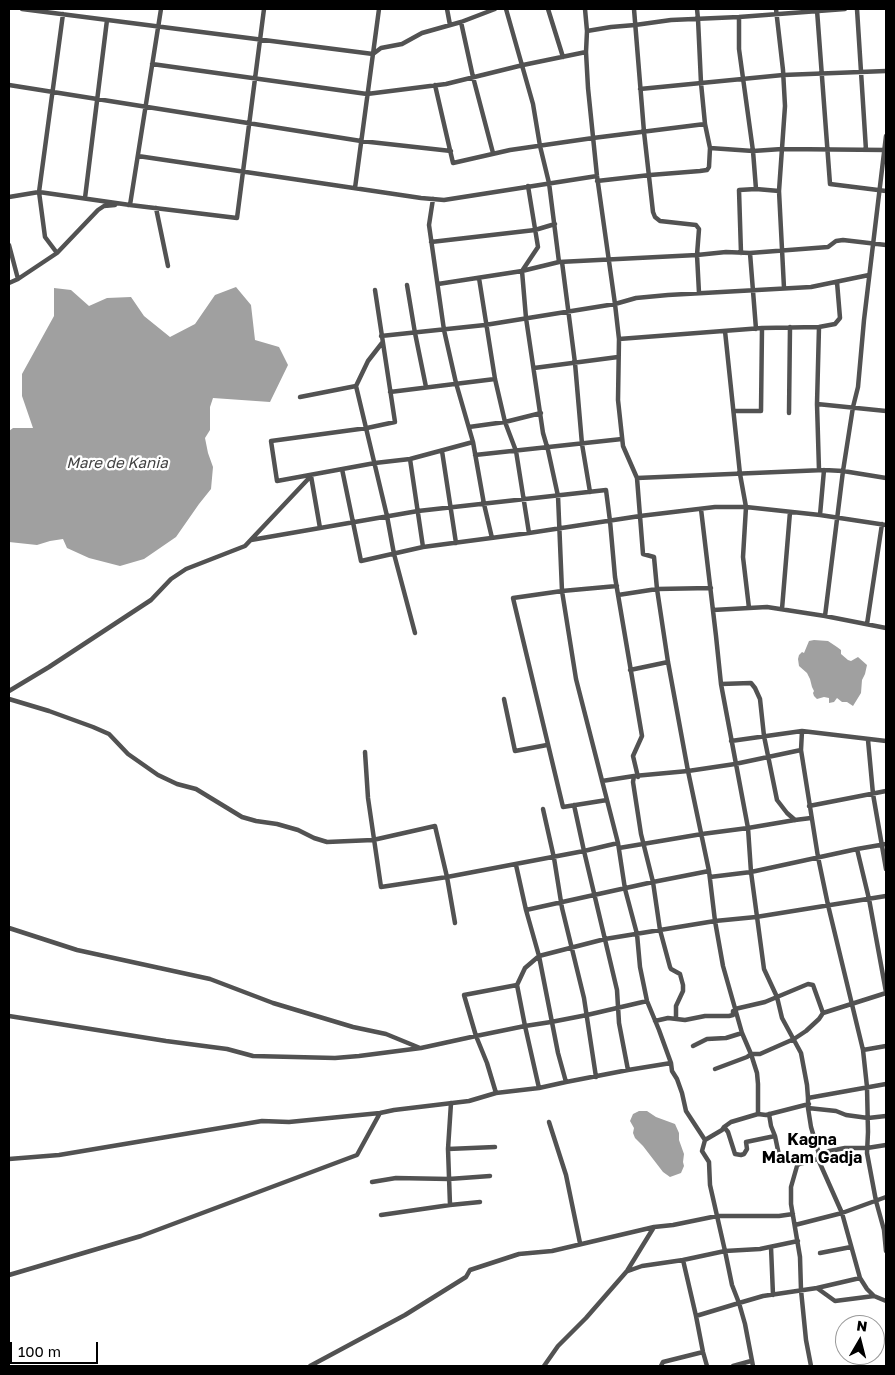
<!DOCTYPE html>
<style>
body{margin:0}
#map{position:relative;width:895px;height:1375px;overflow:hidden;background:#fff;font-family:"Golos Text",sans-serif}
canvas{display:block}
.frame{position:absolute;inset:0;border:10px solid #000;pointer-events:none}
.north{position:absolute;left:835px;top:1315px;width:50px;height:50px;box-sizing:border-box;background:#fff;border:1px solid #999;border-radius:50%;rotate:8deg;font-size:14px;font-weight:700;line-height:20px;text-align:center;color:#000}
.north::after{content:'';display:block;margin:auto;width:18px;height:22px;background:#000;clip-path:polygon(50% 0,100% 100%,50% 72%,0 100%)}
.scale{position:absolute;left:10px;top:1342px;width:88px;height:22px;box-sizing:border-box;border:2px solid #000;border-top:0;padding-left:6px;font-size:15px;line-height:18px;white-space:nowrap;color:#000;-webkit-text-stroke:4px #fff;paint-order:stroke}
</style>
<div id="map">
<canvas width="895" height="1375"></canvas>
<div class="frame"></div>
<div class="north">N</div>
<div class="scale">100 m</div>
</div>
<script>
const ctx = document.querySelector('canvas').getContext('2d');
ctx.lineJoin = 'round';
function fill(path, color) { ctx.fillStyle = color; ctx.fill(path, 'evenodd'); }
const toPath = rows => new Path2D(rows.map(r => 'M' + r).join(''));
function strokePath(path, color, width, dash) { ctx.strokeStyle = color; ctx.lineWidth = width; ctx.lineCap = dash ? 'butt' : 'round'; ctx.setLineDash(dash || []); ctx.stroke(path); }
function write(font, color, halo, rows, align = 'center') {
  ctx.font = font + ' "Golos Text",sans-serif'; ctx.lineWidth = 4.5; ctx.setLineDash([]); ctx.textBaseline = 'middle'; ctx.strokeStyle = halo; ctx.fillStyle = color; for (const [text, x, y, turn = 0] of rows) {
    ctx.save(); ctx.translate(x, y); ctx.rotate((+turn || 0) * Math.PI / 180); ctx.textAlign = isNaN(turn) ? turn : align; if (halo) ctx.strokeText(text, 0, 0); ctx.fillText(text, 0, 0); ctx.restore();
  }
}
fill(toPath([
 [236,287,251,305,255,340,279,347,288,365,270,402,213,398,210,407,210,430,205,438,208,453,213,467,211,489,199,504,176,537,144,559,120,566,89,558,67,548,63,539,50,541,37,545,9,542,9,431,13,428,33,428,22,396,22,374,54,316,54,288,71,290,89,306,107,298,131,297,144,316,170,337,195,324,215,295],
 [814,640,828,641,837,647,841,650,841,654,848,660,851,661,858,657,867,665,865,674,862,680,861,693,853,706,847,702,842,702,837,698,834,702,829,703,829,698,824,697,817,699,814,696,813,693,814,691,812,687,810,679,807,673,799,666,798,659,799,655,802,652,804,653,809,641],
 [639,1111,647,1111,656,1117,675,1124,679,1133,679,1140,684,1154,683,1162,684,1166,681,1173,670,1177,663,1172,643,1146,635,1138,633,1133,634,1128,630,1121,633,1114]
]), '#a0a0a0');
strokePath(toPath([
 [22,9,373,54,381,48,402,44,422,33,461,22,495,9],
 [447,9,450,25],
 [506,9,533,104,540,146,549,183,559,262],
 [548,9,563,57],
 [585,9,587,31,586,52,588,88,597,176,615,304,619,339,618,400,623,446,637,478,643,554,654,557,657,589,668,662,688,771,709,871,715,921,723,966,742,1033,751,1054,757,1073,758,1084,758,1114],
 [634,9,644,132,653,212,655,217,660,221,696,225,699,229,697,255,699,293],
 [776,9,783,70,785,106,779,191,784,288],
 [857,9,866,150],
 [817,10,830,184,886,191],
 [739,17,739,49,753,151,756,189],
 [461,22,473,77,493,153],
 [587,31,611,27,635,25,671,20,739,17,845,9],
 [152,64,367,94,446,84,523,65,586,52],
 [9,85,361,141,451,151],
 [435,85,453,163,510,150,593,138,705,124],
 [640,89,783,75,886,71],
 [710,148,753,151,782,149,886,150],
 [138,156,421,198,444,200,597,176],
 [597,181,650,175,700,171,707,170,709,167,710,148,705,124,701,83,698,19,697,9],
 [528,186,538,247,522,271,526,318,543,433,548,450,558,496,562,591,576,679,618,843,625,889,637,934,640,967,647,1001,659,1030,671,1063,672,1071,677,1079,682,1093,686,1111,705,1140],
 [355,188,379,9],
 [9,197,39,192,130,205,237,218,264,9],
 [85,198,107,20],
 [433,199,429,225,444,330,456,383,473,442,484,504,492,538],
 [128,205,130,205,161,9],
 [156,208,168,266],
 [431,242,535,230,555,224],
 [9,245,18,279],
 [57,253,98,210,104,206,115,205],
 [741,253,739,190,756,189,779,191],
 [750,253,756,329],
 [562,262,575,363,582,444,590,492],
 [479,278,495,379,505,422,516,451,529,533],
 [9,283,18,279,57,253,45,237,39,192,63,14],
 [438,284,522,271,559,262,697,255,726,252,750,253,828,247,836,241,843,240,886,245],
 [407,285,415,333,426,387],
 [375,290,395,422,367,428,271,441,277,481,375,463,410,459,473,442],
 [819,327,817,404,819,470],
 [725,331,740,474,746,507,743,557,749,608],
 [381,336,485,325,615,304,636,298,668,295,811,287,869,275],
 [619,339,762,328,819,327,835,324,840,318,837,282],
 [534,368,618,357],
 [356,386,387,516,394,554,415,633],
 [390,392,495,379],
 [300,397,356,386,368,361,382,343],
 [817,404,886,411],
 [735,411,761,411,762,328],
 [789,413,790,327],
 [469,427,505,422,541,413],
 [442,451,456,543],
 [475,455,622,439],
 [410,459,423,547],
 [342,469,361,561,423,547,529,533,640,516,715,507,746,507,820,515,886,525],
 [311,476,320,528],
 [637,478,824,470,843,471,886,478],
 [701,509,716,636,721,684,748,828,751,872,764,969,777,997,782,1018,801,1053,807,1085,808,1098],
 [820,515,824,470],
 [251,540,418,511,606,490,610,521,615,577,642,736,633,756,638,777],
 [618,595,657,589,711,588],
 [782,609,790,512],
 [713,610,767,607,825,616,886,628],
 [825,616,843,471,853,407,858,387,864,320,886,136],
 [867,624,882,524],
 [630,670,668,662],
 [721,684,751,683,755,688,760,699,764,736,777,800,787,813,795,820],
 [9,691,49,667,151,600,171,579,186,569,245,546,311,476],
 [9,699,49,711,93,727,109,734,128,754,158,775,177,784,196,789,242,817,256,821,277,824,298,830,314,838,327,842,373,840,435,826,447,877,455,923],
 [504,699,515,751,547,745],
 [802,731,801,750,818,857,828,905,863,1050,867,1087,868,1132,867,1153,876,1201,884,1230,886,1251],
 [868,740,873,794,886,869],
 [731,741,802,731,886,741],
 [365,752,368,798,381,887,447,877,584,851,574,805],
 [634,776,633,782,641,834,653,882,660,930,670,967,671,969,680,974,683,985,683,991,676,1006,676,1019],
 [602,781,634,776,688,771,735,764,801,750],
 [607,800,563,807,513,598,562,591,617,586],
 [809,806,886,791],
 [543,809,554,858,562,908,584,998,596,1077],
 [618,843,584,851,617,990,619,1023,628,1070],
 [619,848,702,834,748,828,795,820,811,818],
 [857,849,869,899,886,992],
 [516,865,526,910,539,956,558,1053,566,1082,628,1070,671,1063],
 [710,877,751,872,857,849,886,844],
 [526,910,653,882,709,871],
 [9,928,77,950,210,979,273,1003,353,1027,386,1034,420,1048],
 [517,985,525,1026,539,1088],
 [9,1016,166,1041,227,1049,253,1056,335,1058,359,1056,421,1048,476,1036,464,995,517,985,525,968,539,956,605,939,715,921,756,917,886,896],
 [655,1021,668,1018,685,1020,705,1016,729,1016,733,1015,733,1011,735,1009,765,1002,808,984,813,985,823,1013],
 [693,1046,707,1039,726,1038,742,1033],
 [863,1050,886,1046],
 [715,1069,747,1057,751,1054,760,1054,769,1050,794,1039,806,1031,819,1019,823,1013,886,993],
 [566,1082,539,1088,496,1093,487,1063,476,1036,525,1026,551,1022,587,1015,647,1001],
 [886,1084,808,1098,808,1108,811,1127,819,1154,818,1159,842,1213,860,1278,867,1289,874,1296,886,1301],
 [808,1108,836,1111,846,1115,868,1118,886,1116],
 [769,1114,771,1126,775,1136,780,1160],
 [549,1122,566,1175,580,1243],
 [724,1127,728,1132,735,1154,741,1155,744,1154,747,1149,746,1142,775,1136],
 [448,1149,495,1147],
 [819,1153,845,1148,867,1148,886,1145],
 [9,1159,59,1155,262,1121,289,1122,380,1113,394,1110,469,1101,496,1093],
 [372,1182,396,1178,449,1179,490,1176],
 [450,1205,448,1149,451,1103],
 [381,1215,450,1205,480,1202],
 [795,1225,842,1213,886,1197],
 [798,1241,760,1249,725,1251,710,1185,709,1162,702,1151,705,1140,722,1130,724,1127,731,1122,758,1114,766,1115,809,1104],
 [771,1247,773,1295],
 [820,1253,851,1247],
 [628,1271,642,1266,683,1260,725,1251,732,1285,739,1303,696,1316,683,1260],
 [9,1275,141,1236,357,1155,380,1113],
 [817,1288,860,1278],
 [696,1316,703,1352,707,1366],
 [310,1366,405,1315,466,1277,470,1270,519,1254,552,1251,654,1227],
 [544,1366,558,1346,586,1318,627,1271,654,1227,673,1225,717,1216,779,1216,793,1214],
 [661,1366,663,1362,703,1352],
 [733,1366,751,1361],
 [753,1366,745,1324,739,1303,763,1296,817,1288,835,1301,874,1296],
 [811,1366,806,1340,801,1290,800,1257,791,1204,791,1187,797,1166,799,1164,818,1159]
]), '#525252', 4.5);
write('italic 15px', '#414141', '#fff', [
 ["Mare de Kania",117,463]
]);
write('bold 16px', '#000', '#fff', [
 ["Kagna",812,1140],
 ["Malam Gadja",812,1158]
]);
</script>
